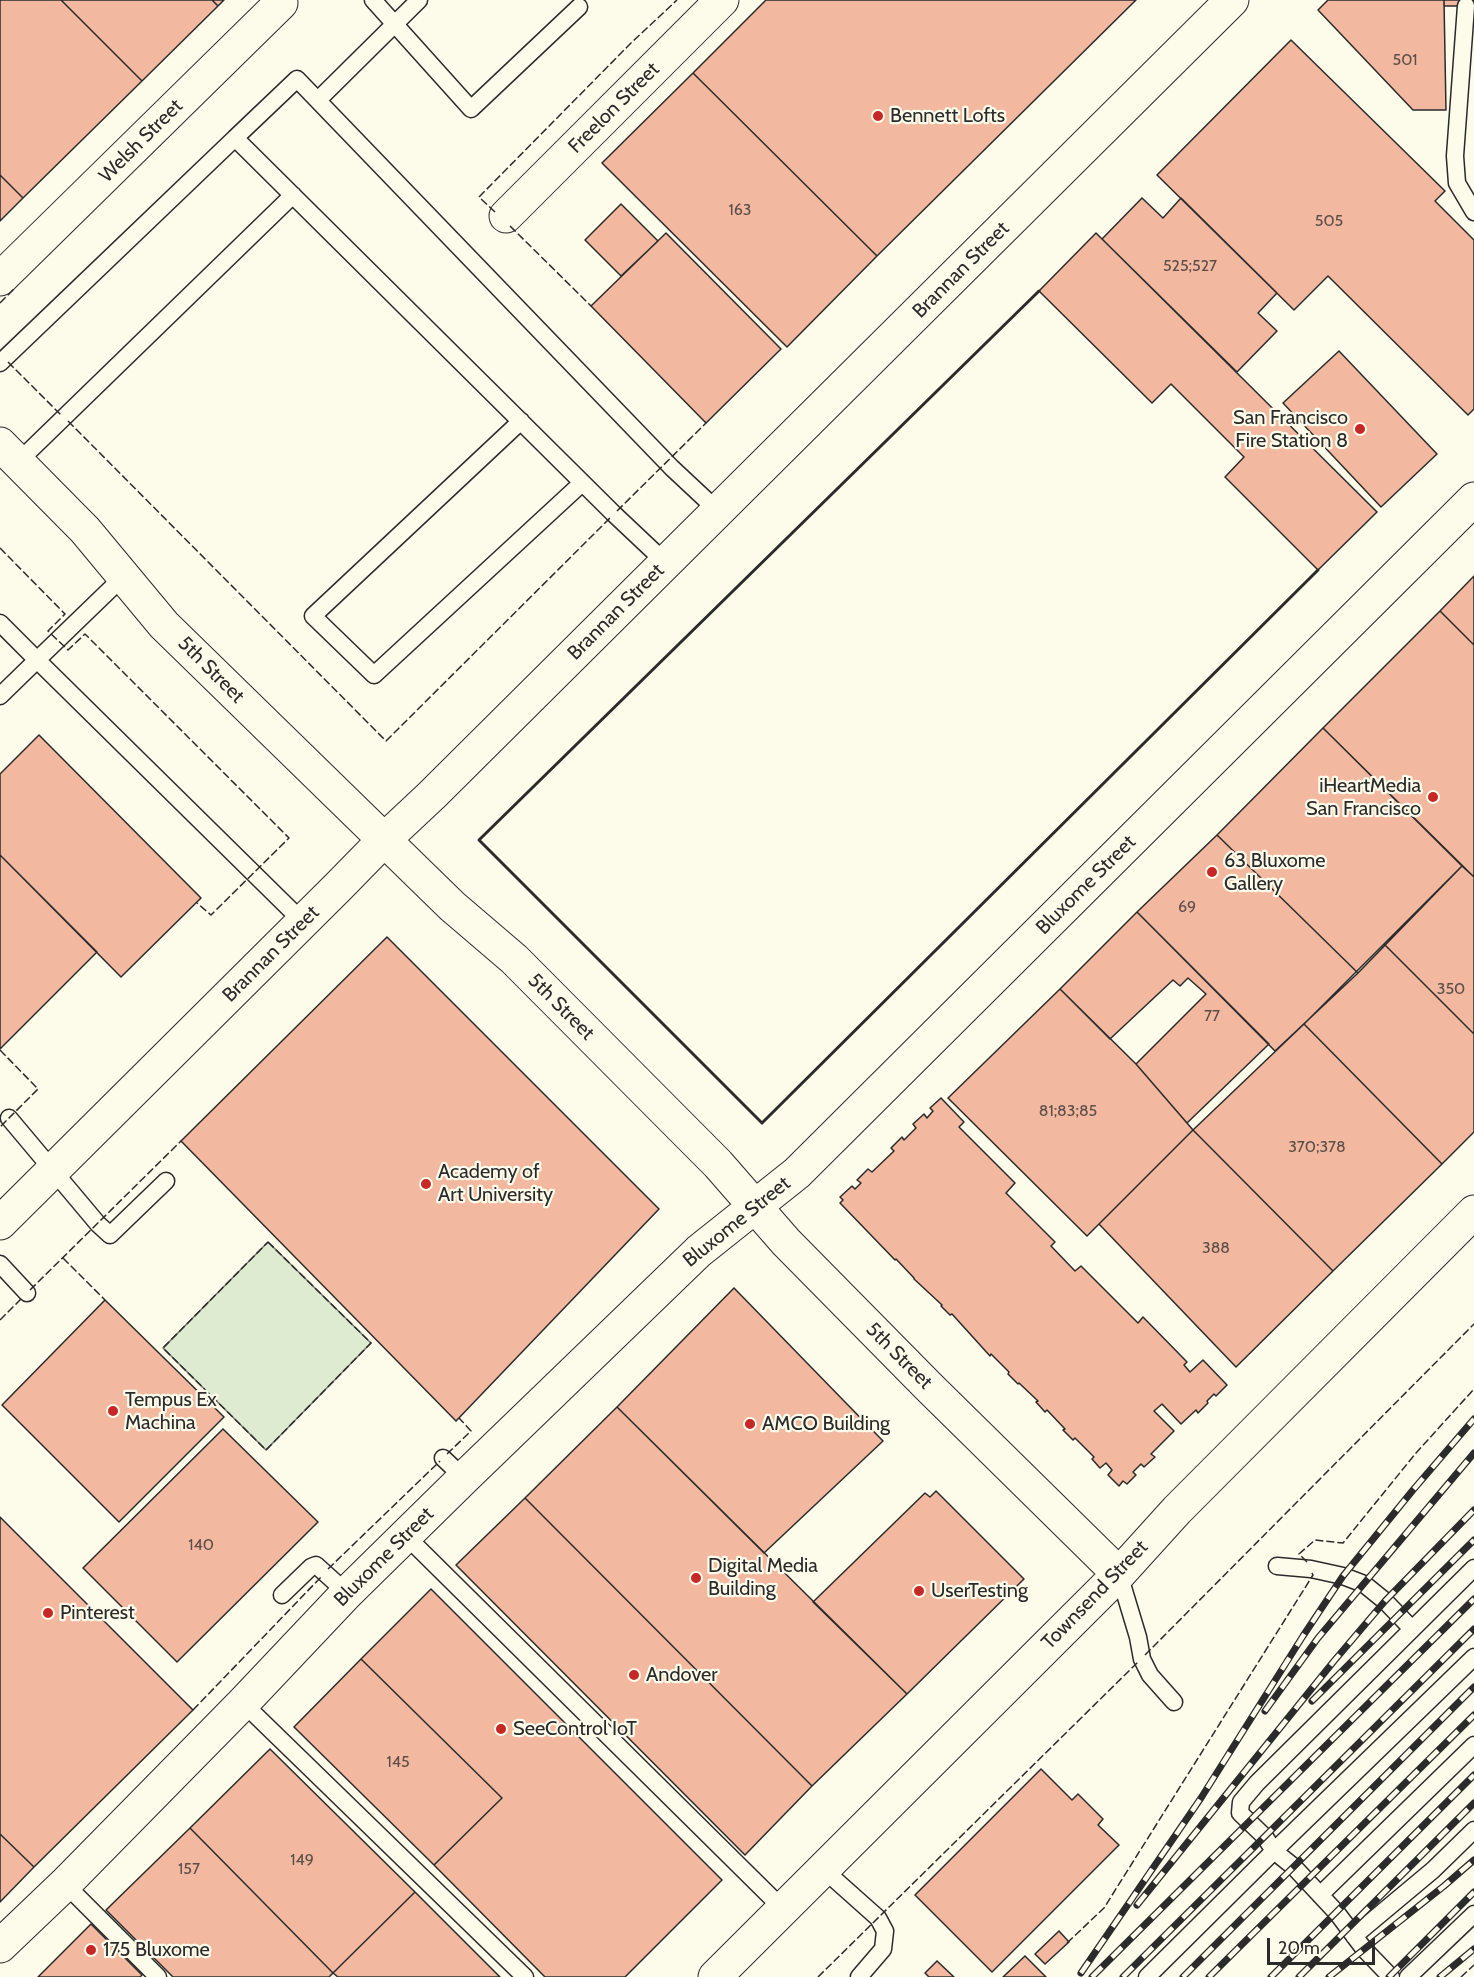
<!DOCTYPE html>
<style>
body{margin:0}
#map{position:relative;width:1474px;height:1977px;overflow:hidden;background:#fdfbea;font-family:Cabin,sans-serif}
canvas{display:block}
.scale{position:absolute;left:1267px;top:1938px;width:108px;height:27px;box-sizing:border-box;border:3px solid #2b2b2b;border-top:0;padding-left:8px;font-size:18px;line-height:21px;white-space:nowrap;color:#2b2b2b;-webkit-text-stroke:4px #fdfbea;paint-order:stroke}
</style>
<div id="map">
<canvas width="1474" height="1977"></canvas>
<div class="scale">20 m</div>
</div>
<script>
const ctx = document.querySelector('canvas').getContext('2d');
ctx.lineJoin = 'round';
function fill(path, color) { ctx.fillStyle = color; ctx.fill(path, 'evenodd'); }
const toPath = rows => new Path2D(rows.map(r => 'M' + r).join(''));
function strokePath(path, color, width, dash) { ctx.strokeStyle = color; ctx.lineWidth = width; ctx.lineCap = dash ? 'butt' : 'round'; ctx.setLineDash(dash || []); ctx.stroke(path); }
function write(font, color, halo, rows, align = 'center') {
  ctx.font = font + ' Cabin,sans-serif'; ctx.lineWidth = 4.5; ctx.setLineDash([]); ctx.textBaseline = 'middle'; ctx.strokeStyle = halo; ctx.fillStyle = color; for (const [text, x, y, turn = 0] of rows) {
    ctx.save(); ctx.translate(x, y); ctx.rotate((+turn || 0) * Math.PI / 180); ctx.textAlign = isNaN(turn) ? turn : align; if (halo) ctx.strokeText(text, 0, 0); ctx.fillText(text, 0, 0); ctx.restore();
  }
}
const green = toPath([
 [268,1242,371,1343,266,1450,163,1348,268,1242]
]);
fill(green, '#deebd1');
strokePath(green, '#74746e', 1.5);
const building = toPath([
 [0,0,61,0,142,81,23,198,0,175,0,0],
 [61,0,212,0,218,6,142,81,61,0],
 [212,0,224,0,218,6,212,0],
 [766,0,1136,0,877,256,693,73,766,0],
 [1328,0,1444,0,1446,110,1413,110,1318,10,1328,0],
 [1444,0,1474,0,1474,6,1444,6,1444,0],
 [1291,40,1445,191,1435,201,1474,240,1474,409,1468,415,1328,276,1294,310,1157,175,1291,40],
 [693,73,877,256,787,347,602,163,693,73],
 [0,175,23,198,0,221,0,175],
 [1142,198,1163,218,1181,198,1277,293,1258,313,1277,331,1237,372,1102,239,1142,198],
 [621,204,658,241,621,276,585,240,621,204],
 [666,233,781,349,706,423,591,306,666,233],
 [1096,233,1377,512,1318,570,1225,477,1244,457,1171,384,1152,403,1039,291,1096,233],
 [1339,351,1437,454,1381,507,1283,403,1339,351],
 [1474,576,1474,645,1440,611,1474,576],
 [1440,611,1474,645,1474,877,1323,728,1440,611],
 [1323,728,1462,866,1358,973,1217,835,1323,728],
 [39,735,201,898,121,977,0,855,0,774,39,735],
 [1217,835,1358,973,1275,1051,1137,912,1217,835],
 [0,855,97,952,0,1049,0,855],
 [1462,866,1474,877,1474,1034,1384,944,1462,866],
 [1137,912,1269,1044,1187,1123,1136,1064,1206,994,1188,978,1180,986,1173,980,1110,1039,1060,989,1137,912],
 [387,937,659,1209,456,1421,181,1141,387,937],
 [1384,944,1474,1034,1474,1132,1442,1164,1304,1024,1384,944],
 [1060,989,1136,1064,1193,1130,1087,1236,948,1098,1060,989],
 [1304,1024,1442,1164,1333,1271,1193,1130,1304,1024],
 [941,1098,964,1122,959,1127,1015,1183,1006,1193,1055,1242,1051,1246,1075,1271,1081,1266,1138,1323,1143,1317,1187,1362,1184,1365,1190,1372,1203,1360,1227,1385,1216,1396,1214,1394,1207,1401,1208,1403,1198,1413,1196,1410,1181,1424,1162,1404,1154,1411,1174,1431,1151,1454,1155,1457,1144,1467,1141,1464,1133,1472,1136,1475,1127,1484,1123,1481,1119,1486,1108,1475,1112,1470,1106,1463,1100,1468,1092,1459,1094,1457,1075,1438,1073,1440,1063,1430,1065,1429,1047,1410,1045,1412,1036,1402,1038,1401,1019,1383,1018,1384,1008,1374,1009,1372,991,1354,990,1356,952,1314,950,1315,941,1306,942,1305,914,1279,914,1278,896,1259,895,1260,840,1203,843,1200,840,1197,852,1186,855,1189,861,1183,857,1180,868,1169,872,1172,894,1151,891,1148,902,1137,904,1140,916,1128,913,1124,924,1114,927,1118,933,1111,930,1108,941,1098],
 [1193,1130,1333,1271,1236,1367,1099,1224,1193,1130],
 [734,1288,883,1441,764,1553,617,1407,734,1288],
 [105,1300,224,1417,119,1522,2,1405,105,1300],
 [617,1407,907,1694,812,1786,525,1498,617,1407],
 [223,1429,318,1522,177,1662,83,1568,223,1429],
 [936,1491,1024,1579,907,1694,813,1602,925,1493,930,1497,936,1491],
 [525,1498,812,1786,745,1855,456,1565,525,1498],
 [0,1517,193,1710,34,1867,0,1834,0,1517],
 [431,1589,722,1880,625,1977,545,1977,434,1865,502,1798,361,1659,431,1589],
 [361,1659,502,1798,434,1865,294,1727,361,1659],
 [270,1749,415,1892,333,1973,190,1828,270,1749],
 [1041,1769,1072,1800,1078,1794,1103,1819,1098,1825,1119,1845,992,1972,915,1895,1041,1769],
 [190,1828,333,1973,329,1977,173,1977,106,1910,190,1828],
 [0,1834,34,1867,0,1902,0,1834],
 [415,1892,500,1977,338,1977,333,1973,415,1892],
 [91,1924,142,1975,140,1977,38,1977,91,1924],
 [1059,1931,1069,1942,1045,1964,1035,1954,1059,1931],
 [1025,1956,1046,1977,1003,1977,1025,1956],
 [937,1961,954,1977,929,1977,925,1973,937,1961]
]);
fill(building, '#f2b8a0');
strokePath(building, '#2b2b2b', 1.5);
const lane = toPath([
 [373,0,471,109,579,7],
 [1466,6,1455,156,1457,183,1474,212],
 [318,100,419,0],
 [235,138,297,79,672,468,718,511],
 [0,363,235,138,614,514,666,563],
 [521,421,313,616,374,675,582,483],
 [18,462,293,195],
 [125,575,37,660,303,922],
 [0,623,37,660,0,696],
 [9,1118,98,1224,110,1235,166,1181],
 [0,1264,27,1293],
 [443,1458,464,1478],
 [405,1535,783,1909],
 [1277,1566,1311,1569,1343,1576,1364,1584,1385,1601,1412,1629],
 [1119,1574,1138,1637,1142,1659,1150,1675,1174,1702],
 [282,1595,311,1567,316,1565,347,1593],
 [243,1703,525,1977],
 [823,1869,878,1918,885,1931,883,1949,859,1977],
 [65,1884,158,1977],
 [1320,1895,1474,1745],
 [1354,1936,1433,1870,1474,1830],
 [1147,1977,1274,1851,1474,1657],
 [1391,1977,1364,1949,1337,1913,1294,1867,1274,1851,1265,1837,1240,1813,1241,1802,1257,1783,1474,1568],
 [1408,1977,1474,1914]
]);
const street = toPath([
 [506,216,722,0],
 [0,279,281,3],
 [0,1946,65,1884,243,1703,347,1593,464,1478,699,1251,797,1173,1474,499]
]);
const secondary = toPath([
 [0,444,85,530,164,625,452,906,514,959,718,1164,786,1242,929,1387,1119,1574],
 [0,1223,339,886,384,840,432,795,1232,0],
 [715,1977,1119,1574,1177,1510,1474,1212]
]);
strokePath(lane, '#2b2b2b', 19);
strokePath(street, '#2b2b2b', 35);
strokePath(secondary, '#2b2b2b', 35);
strokePath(lane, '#fdfbea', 16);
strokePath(street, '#fdfbea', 33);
strokePath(secondary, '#fdfbea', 33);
const rail = toPath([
 [1312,1701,1474,1540],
 [1265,1711,1318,1638,1474,1453],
 [1137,1905,1334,1661,1385,1601,1474,1510],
 [1081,1973,1201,1798,1303,1636,1343,1576,1413,1490,1474,1419],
 [1092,1977,1474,1599],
 [1123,1977,1474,1629],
 [1183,1977,1474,1687],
 [1209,1977,1474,1715],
 [1271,1977,1474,1775],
 [1299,1977,1474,1803],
 [1329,1977,1444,1886,1474,1860],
 [1389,1977,1474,1892],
 [1440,1977,1474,1949]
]);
strokePath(rail, '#2b2b2b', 7);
strokePath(rail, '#fdfbea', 4.5, [14]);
strokePath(toPath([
 [495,212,479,197,631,43,677,0],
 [510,226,591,306],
 [0,303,15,288],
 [8,362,61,415],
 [68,421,386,741,611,517],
 [617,511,706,423],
 [0,548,65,614,48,631,68,650,85,634,289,838,211,915,197,903],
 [0,1050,38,1089,0,1127],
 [268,1242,371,1343,266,1450,163,1348,268,1242],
 [63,1258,105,1300],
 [30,1290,181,1141],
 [0,1320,23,1297],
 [447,1454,471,1431,459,1418],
 [1307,1562,1299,1554,1315,1540,1343,1543,1416,1453,1474,1389],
 [328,1569,440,1461],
 [1145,1655,1474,1324],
 [193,1710,322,1576],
 [1067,1943,1104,1908,1313,1575,1312,1573],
 [818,1977,1139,1661],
 [1461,1977,1474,1965]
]), '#2b2b2b', 1.5, [8, 3]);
strokePath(toPath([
 [1039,291,479,840,762,1123,1318,570]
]), '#2b2b2b', 3);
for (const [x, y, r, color] of [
 [878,116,6,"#c62828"],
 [1360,429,6,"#c62828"],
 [1433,797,6,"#c62828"],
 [1212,872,6,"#c62828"],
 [426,1184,6,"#c62828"],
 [113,1411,6,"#c62828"],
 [750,1424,6,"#c62828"],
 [696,1578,6,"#c62828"],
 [919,1591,6,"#c62828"],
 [48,1613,6,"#c62828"],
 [634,1675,6,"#c62828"],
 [501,1729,6,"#c62828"],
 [91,1950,6,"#c62828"]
]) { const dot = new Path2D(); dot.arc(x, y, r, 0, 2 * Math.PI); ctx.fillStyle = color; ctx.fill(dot); strokePath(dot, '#fdfbea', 2); }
write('16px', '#5d4e48', null, [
 ["501",1405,60],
 ["163",740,210],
 ["505",1329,221],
 ["525;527",1190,266],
 ["69",1187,907],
 ["350",1451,989],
 ["77",1212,1016],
 ["81;83;85",1068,1111],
 ["370;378",1317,1147],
 ["388",1216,1248],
 ["140",201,1545],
 ["145",398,1762],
 ["149",302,1860],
 ["157",189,1869]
]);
write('20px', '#2b2b2b', '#fdfbea', [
 ["Freelon Street",614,108,-45],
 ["Welsh Street",141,141,-45],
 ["Brannan Street",961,270,-45],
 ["Brannan Street",616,612,-45],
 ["5th Street",211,670,45],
 ["Bluxome Street",1086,885,-45],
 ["Brannan Street",271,954,-45],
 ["5th Street",561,1007,45],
 ["Bluxome Street",737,1222,-39],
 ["5th Street",899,1356,45],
 ["Bluxome Street",384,1557,-45],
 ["Townsend Street",1095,1595,-46]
]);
write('20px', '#2b2b2b', '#fdfbea', [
 ["Bennett Lofts",890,116],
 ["San Francisco",1348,418,"right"],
 ["Fire Station 8",1348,441,"right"],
 ["iHeartMedia",1421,786,"right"],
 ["San Francisco",1421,809,"right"],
 ["63 Bluxome",1224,861],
 ["Gallery",1224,884],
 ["Academy of",438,1172],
 ["Art University",438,1195],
 ["Tempus Ex",125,1400],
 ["Machina",125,1423],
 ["AMCO Building",762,1424],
 ["Digital Media",708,1566],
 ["Building",708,1589],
 ["UserTesting",931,1591],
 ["Pinterest",60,1613],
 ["Andover",646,1675],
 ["SeeControl IoT",513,1729],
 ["175 Bluxome",103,1950]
], 'left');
</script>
